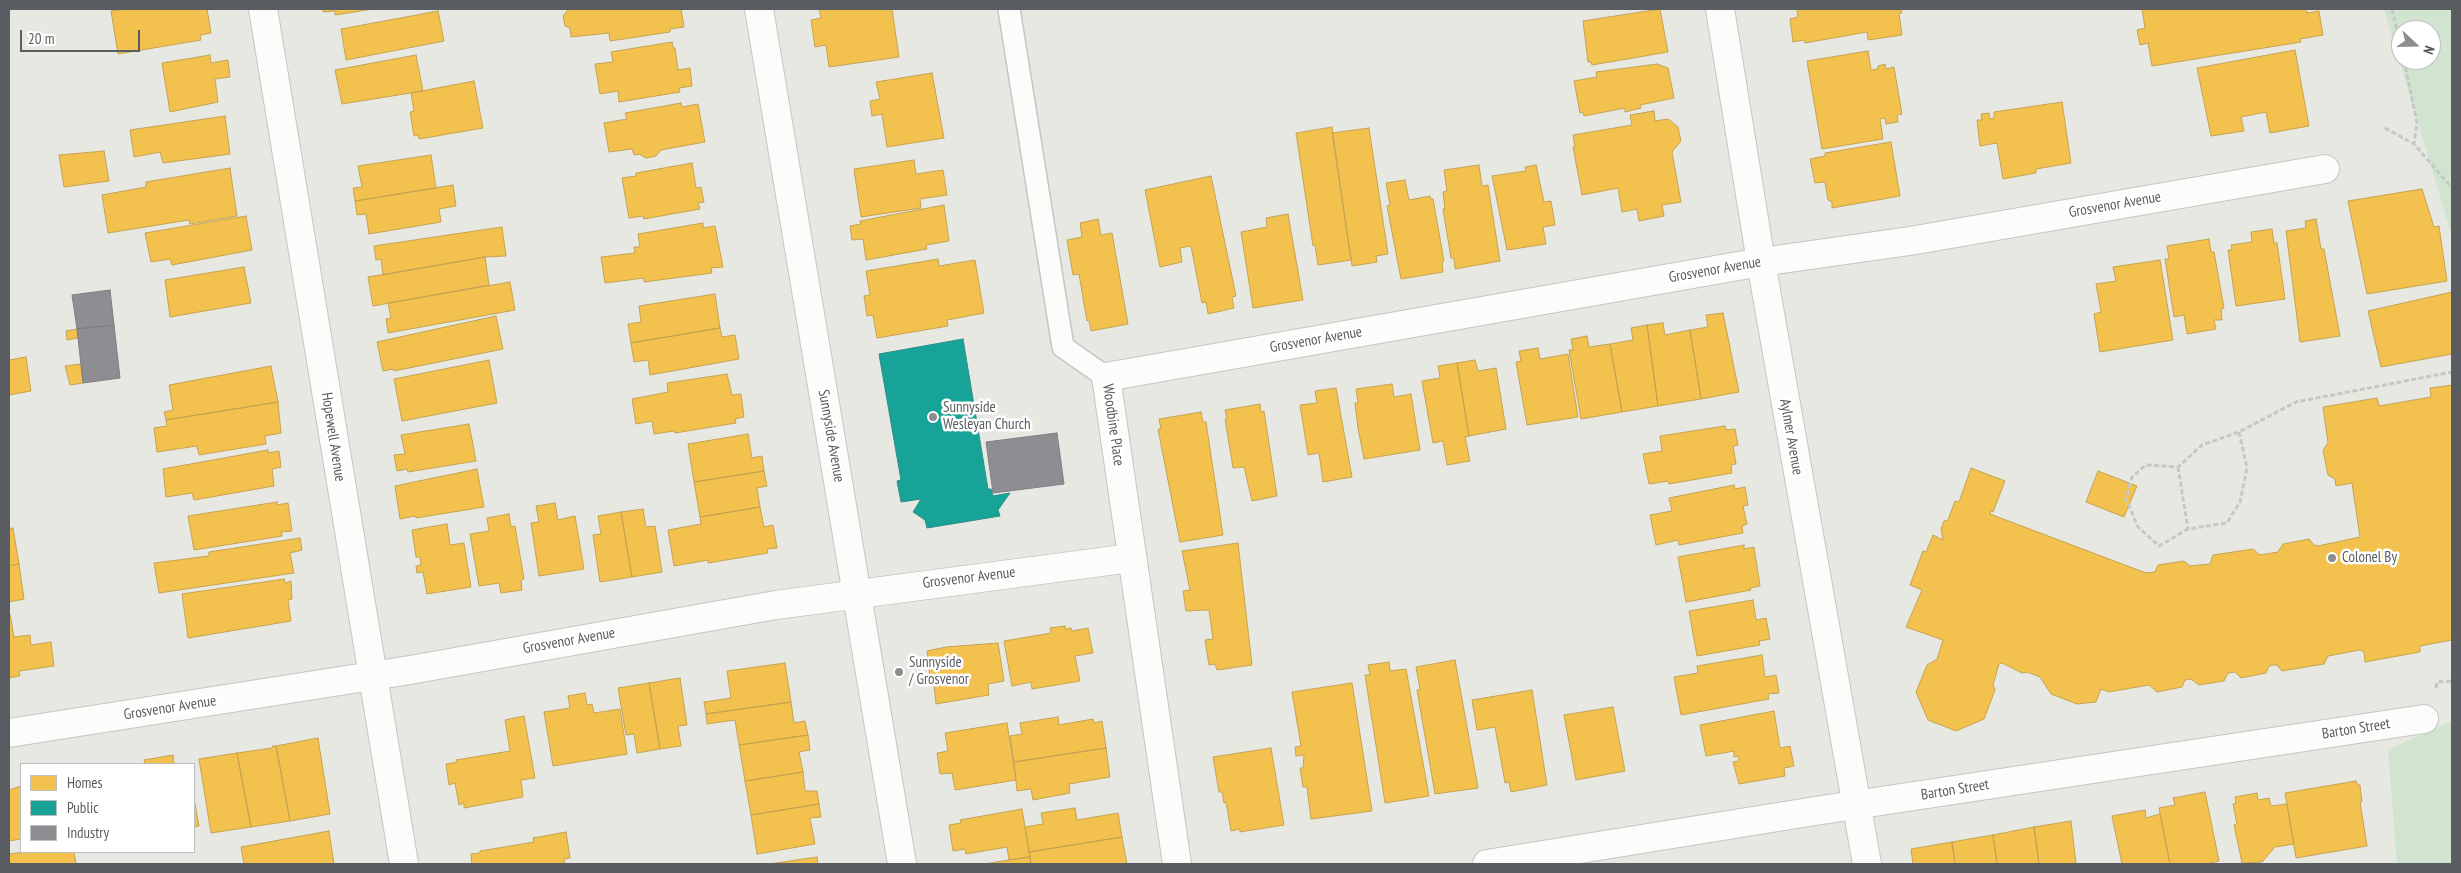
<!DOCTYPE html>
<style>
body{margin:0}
#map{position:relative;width:2461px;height:873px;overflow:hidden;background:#e8e8e3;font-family:"PT Sans Narrow",sans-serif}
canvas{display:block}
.frame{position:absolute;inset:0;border:10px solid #595c60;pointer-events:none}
.legend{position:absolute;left:20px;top:763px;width:175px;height:90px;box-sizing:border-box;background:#fff;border:1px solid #bdbebf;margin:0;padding:6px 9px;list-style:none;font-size:15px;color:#595c60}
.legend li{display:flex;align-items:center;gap:10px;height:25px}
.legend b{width:25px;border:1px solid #bdbebf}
.north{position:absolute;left:2391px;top:20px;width:50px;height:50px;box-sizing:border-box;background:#fff;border:1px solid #bdbebf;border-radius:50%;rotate:111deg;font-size:14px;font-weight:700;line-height:20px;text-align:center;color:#595c60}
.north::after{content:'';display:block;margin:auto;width:18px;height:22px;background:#8b8d8e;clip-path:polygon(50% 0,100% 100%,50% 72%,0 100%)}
.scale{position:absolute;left:20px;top:30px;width:120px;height:22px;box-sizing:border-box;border:2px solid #595c60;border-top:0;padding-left:6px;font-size:15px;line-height:18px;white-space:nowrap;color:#595c60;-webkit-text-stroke:4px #fff;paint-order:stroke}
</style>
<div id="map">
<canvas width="2461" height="873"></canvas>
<div class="frame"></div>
<ul class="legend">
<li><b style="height:14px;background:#f2c14e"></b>Homes</li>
<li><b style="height:14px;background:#17a398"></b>Public</li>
<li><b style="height:14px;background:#8d8d92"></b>Industry</li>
</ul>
<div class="north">N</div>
<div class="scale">20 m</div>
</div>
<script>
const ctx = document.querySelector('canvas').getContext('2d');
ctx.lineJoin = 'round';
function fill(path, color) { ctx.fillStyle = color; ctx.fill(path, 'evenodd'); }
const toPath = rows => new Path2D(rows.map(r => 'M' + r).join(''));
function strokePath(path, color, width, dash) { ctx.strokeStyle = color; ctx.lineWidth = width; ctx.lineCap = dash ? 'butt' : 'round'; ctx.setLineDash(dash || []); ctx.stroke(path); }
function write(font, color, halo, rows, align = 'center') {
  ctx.font = font + ' "PT Sans Narrow",sans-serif'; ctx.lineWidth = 5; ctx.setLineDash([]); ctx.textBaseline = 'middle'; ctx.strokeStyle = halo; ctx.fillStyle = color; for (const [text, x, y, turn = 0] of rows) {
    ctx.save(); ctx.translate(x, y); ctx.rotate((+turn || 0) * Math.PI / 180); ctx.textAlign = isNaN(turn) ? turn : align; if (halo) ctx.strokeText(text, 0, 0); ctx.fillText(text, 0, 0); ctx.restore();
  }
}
fill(toPath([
 [2384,9,2452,9,2452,237],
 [2401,30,2431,30,2431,60,2401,60],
 [2452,721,2452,864,2397,864,2388,750]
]), '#d1e4d0');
const homes = toPath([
 [126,9,207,9,211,33,200,35,201,40,118,54,111,11,126,9],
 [323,9,373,9,335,15,335,11,323,12,323,9],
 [567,9,681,9,684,27,670,29,670,32,610,41,609,33,571,37,570,28,565,26,563,16,567,11,567,9],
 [819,9,892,9,899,57,829,67,826,45,815,47,811,20,821,18,819,9],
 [1660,9,1668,52,1592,65,1591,62,1588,62,1583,21,1660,9],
 [1797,9,1901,9,1902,13,1899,13,1902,35,1868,40,1867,32,1805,43,1804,40,1793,42,1790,19,1798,17,1797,9],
 [2142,9,2306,9,2307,13,2319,11,2323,35,2300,39,2301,42,2152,66,2148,43,2140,45,2137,30,2145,28,2142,9],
 [438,11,444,41,346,60,341,29,438,11],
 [672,42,673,48,675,48,678,70,690,68,692,86,679,88,680,92,619,102,618,91,600,94,595,64,613,62,611,52,672,42],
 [2295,50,2309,126,2270,133,2266,112,2241,117,2244,131,2211,136,2197,68,2295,50],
 [1868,51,1871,70,1878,69,1878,66,1885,64,1886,69,1894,67,1902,114,1897,115,1898,122,1886,124,1885,118,1880,119,1883,139,1822,149,1807,61,1868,51],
 [210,55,211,63,228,60,230,77,215,79,218,102,170,112,162,63,210,55],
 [416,55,423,91,342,104,335,70,416,55],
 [1657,64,1668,68,1674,98,1640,105,1641,108,1625,112,1625,108,1584,116,1583,112,1580,113,1574,81,1597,77,1596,72,1657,64],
 [932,73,944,138,887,147,882,114,872,116,870,101,880,99,876,82,932,73],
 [474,81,483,128,419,139,418,135,414,136,410,112,414,111,411,93,474,81],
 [2062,102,2071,163,2036,169,2036,173,2003,179,1997,143,1980,146,1977,120,1982,120,1981,114,1989,113,1990,119,1994,118,1994,112,2062,102],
 [681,103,682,107,698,104,705,142,661,150,656,156,646,158,639,154,634,155,632,149,609,152,604,123,627,119,625,113,681,103],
 [1654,111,1655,121,1668,119,1678,127,1681,141,1672,152,1681,202,1662,205,1664,216,1639,221,1637,209,1622,212,1618,188,1582,195,1573,147,1575,147,1573,135,1632,125,1630,115,1654,111],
 [225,116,230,154,163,163,160,152,134,157,130,130,225,116],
 [1332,127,1351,260,1318,265,1315,245,1313,246,1296,133,1332,127],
 [1369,128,1388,254,1376,256,1377,262,1352,266,1332,133,1369,128],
 [1891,142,1900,196,1832,208,1832,202,1828,200,1825,182,1815,183,1810,159,1825,156,1825,153,1891,142],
 [104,151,109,181,64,187,59,155,104,151],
 [431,155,436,188,355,201,353,188,362,187,358,166,431,155],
 [914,160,916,174,943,170,947,195,920,199,921,208,861,217,854,169,914,160],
 [692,163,696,188,701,187,704,202,698,203,700,209,644,219,643,216,629,218,622,178,636,176,636,173,692,163],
 [1479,165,1482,186,1488,185,1500,261,1455,269,1454,258,1451,258,1443,209,1445,209,1443,192,1447,191,1444,170,1479,165],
 [1536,165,1544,202,1551,201,1555,225,1543,227,1546,244,1507,250,1492,176,1526,171,1525,167,1536,165],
 [230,168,237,216,190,224,189,220,108,233,102,195,146,187,146,182,230,168],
 [1211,176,1236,296,1232,297,1234,308,1208,314,1206,302,1202,303,1191,246,1180,248,1182,262,1160,267,1145,190,1211,176],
 [1405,180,1409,200,1430,196,1431,199,1433,199,1444,261,1442,262,1443,272,1401,279,1387,206,1390,205,1386,183,1405,180],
 [453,185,456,206,439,209,441,222,369,234,366,214,357,215,355,201,453,185],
 [2422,189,2434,227,2439,226,2447,281,2367,294,2348,201,2422,189],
 [944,205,949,241,926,245,927,249,866,260,863,239,852,240,850,226,861,224,860,221,944,205],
 [1288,214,1303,300,1253,308,1241,232,1267,227,1266,218,1288,214],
 [246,216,252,250,172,265,170,259,151,262,145,233,246,216],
 [1098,219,1101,235,1112,233,1128,324,1091,331,1089,320,1087,321,1079,274,1073,275,1067,240,1082,237,1080,223,1098,219],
 [2316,219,2321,249,2324,249,2340,336,2300,342,2286,231,2306,228,2305,221,2316,219],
 [703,223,703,228,715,226,723,267,711,268,712,273,644,282,644,278,605,283,601,257,635,253,634,247,640,247,638,234,703,223],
 [502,227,506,256,485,257,383,275,381,259,376,260,374,246,502,227],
 [2272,229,2274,243,2277,243,2285,299,2236,306,2228,250,2232,250,2231,245,2252,242,2251,232,2272,229],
 [2209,239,2211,252,2214,252,2224,308,2221,309,2222,320,2214,320,2216,329,2187,334,2184,315,2174,317,2165,259,2169,259,2167,246,2209,239],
 [485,257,489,285,373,306,368,277,485,257],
 [938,259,939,266,975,260,984,313,947,320,948,326,877,338,873,315,867,316,864,296,870,295,866,271,938,259],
 [2160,260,2173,340,2100,352,2094,314,2101,312,2096,284,2116,281,2113,267,2160,260],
 [244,267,251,303,170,317,165,280,244,267],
 [510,282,515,310,388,333,386,319,391,318,388,303,510,282],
 [2452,292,2452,354,2381,367,2368,311,2452,292],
 [715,294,720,328,631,343,628,324,641,322,639,306,715,294],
 [1723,313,1739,392,1701,399,1690,330,1708,327,1706,315,1723,313],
 [496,316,503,349,394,371,393,369,383,371,377,342,496,316],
 [1663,323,1665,335,1690,330,1701,399,1658,406,1647,325,1663,323],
 [1647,325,1658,406,1622,412,1610,344,1633,340,1631,328,1647,325],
 [720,328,722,337,735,335,739,359,650,375,648,360,634,362,631,343,720,328],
 [77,329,78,338,67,340,66,331,77,329],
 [1587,336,1589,347,1610,344,1622,412,1581,419,1569,350,1573,350,1571,339,1587,336],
 [1538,348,1540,359,1568,354,1578,417,1527,425,1516,362,1521,361,1519,351,1538,348],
 [26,357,31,391,9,395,9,360,26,357],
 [489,360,497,403,402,421,394,379,489,360],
 [1475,360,1478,371,1496,368,1506,429,1469,436,1457,363,1475,360],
 [1457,363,1469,436,1465,437,1470,461,1447,465,1443,441,1433,443,1422,381,1440,378,1438,366,1457,363],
 [81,364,83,383,70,385,65,366,81,364],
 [271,366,278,402,166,420,164,412,173,410,169,385,271,366],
 [727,374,732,395,741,394,744,417,735,419,736,423,675,433,674,431,654,434,652,421,636,424,632,399,668,392,667,383,727,374],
 [1392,384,1394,397,1411,394,1420,450,1364,459,1358,428,1355,403,1358,403,1356,389,1392,384],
 [2452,385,2452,640,2420,646,2420,652,2365,662,2364,652,2360,650,2328,656,2324,664,2282,671,2277,665,2273,665,2269,666,2266,673,2241,678,2235,672,2228,673,2224,681,2199,685,2191,679,2185,680,2182,687,2157,692,2149,685,2109,692,2101,689,2096,702,2077,704,2051,694,2040,677,2027,672,2022,673,2002,663,1999,664,1993,685,1995,690,1984,719,1956,731,1928,720,1916,692,1927,665,1937,659,1943,640,1906,627,1922,590,1910,585,1923,551,1926,552,1933,535,1943,540,1941,529,1944,521,1948,520,1955,501,1959,502,1971,468,2005,481,1993,512,1991,511,1990,514,2146,573,2155,572,2158,565,2184,561,2190,566,2210,564,2213,555,2253,549,2260,555,2278,552,2283,544,2309,539,2314,545,2318,546,2360,537,2352,483,2336,486,2335,479,2328,475,2323,450,2328,443,2323,407,2377,398,2379,406,2431,397,2430,388,2452,385],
 [1336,388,1352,477,1323,482,1319,453,1308,455,1300,405,1317,403,1315,391,1336,388],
 [278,402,281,433,265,436,266,444,199,455,197,446,157,452,154,428,167,426,166,420,278,402],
 [1260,404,1261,412,1264,411,1277,496,1252,501,1244,467,1233,468,1225,419,1227,418,1225,410,1260,404],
 [1201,412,1203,422,1206,422,1223,535,1180,542,1158,429,1161,429,1159,419,1201,412],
 [469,424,476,461,408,472,407,469,397,471,394,455,405,454,401,435,469,424],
 [1725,426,1726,430,1735,429,1738,445,1733,446,1736,464,1731,465,1732,473,1669,484,1668,481,1649,484,1643,454,1662,451,1660,436,1725,426],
 [748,434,752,458,762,456,764,471,694,482,688,444,748,434],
 [268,450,268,453,279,451,281,467,272,469,274,486,194,500,192,493,166,497,163,469,268,450],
 [477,469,484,507,416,518,415,516,400,519,395,486,477,469],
 [764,471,767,486,757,488,760,507,700,517,694,482,764,471],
 [2098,471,2137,486,2124,517,2086,502,2098,471],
 [1734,485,1735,489,1745,487,1748,505,1743,506,1747,524,1742,526,1743,533,1679,545,1678,540,1656,545,1650,515,1672,511,1669,498,1734,485],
 [277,502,277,505,288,503,292,531,281,532,282,536,194,550,188,516,277,502],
 [555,503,558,520,575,516,584,569,539,576,531,523,539,522,536,506,555,503],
 [760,507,764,527,773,525,777,548,767,549,768,553,708,563,708,560,674,566,668,530,701,524,700,517,760,507],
 [643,509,646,527,655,526,662,572,632,577,621,512,643,509],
 [621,512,632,577,600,582,593,535,601,534,598,516,621,512],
 [509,514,511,527,515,526,524,579,521,580,522,590,501,593,499,583,479,586,470,534,489,531,487,518,509,514],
 [447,524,450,545,464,543,471,587,427,594,423,572,417,573,416,566,421,565,420,557,416,557,412,530,447,524],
 [13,528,19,564,9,566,9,529,13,528],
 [300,538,302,550,290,553,294,573,159,593,154,563,209,556,209,552,300,538],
 [1238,543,1252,665,1217,670,1215,664,1209,665,1205,640,1213,639,1209,610,1186,611,1183,591,1190,590,1182,551,1238,543],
 [1744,545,1744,549,1754,547,1760,586,1750,588,1751,590,1686,602,1678,557,1744,545],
 [19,564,24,599,9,602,9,566,19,564],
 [284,579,285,583,291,581,292,599,288,600,291,621,188,638,182,594,284,579],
 [1753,600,1756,620,1766,618,1770,639,1759,641,1760,645,1697,656,1689,611,1753,600],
 [9,614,10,614,14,637,30,635,31,645,51,642,54,666,19,671,20,676,9,678,9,614],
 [1065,626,1065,629,1071,628,1072,631,1088,628,1093,653,1075,656,1080,681,1032,689,1031,682,1012,686,1004,641,1051,633,1050,628,1065,626],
 [998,643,1004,681,988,684,989,695,936,704,934,685,931,686,927,651,946,647,998,643],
 [1762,655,1765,677,1776,675,1779,693,1768,694,1769,699,1681,715,1674,677,1698,673,1697,666,1762,655],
 [1455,660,1478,788,1435,794,1417,690,1420,689,1416,667,1455,660],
 [1389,662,1390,671,1406,669,1429,796,1385,803,1365,675,1370,675,1368,665,1389,662],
 [785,663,791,702,706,714,704,702,731,698,727,671,785,663],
 [680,678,687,725,678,726,681,746,660,749,649,683,680,678],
 [649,683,660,749,637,753,634,734,626,735,618,688,649,683],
 [1352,683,1372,811,1311,819,1307,787,1303,787,1300,768,1303,768,1304,755,1296,756,1295,747,1301,746,1292,692,1352,683],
 [1532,690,1547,785,1511,792,1509,782,1505,783,1495,727,1477,730,1472,700,1532,690],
 [585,693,587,705,592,704,594,713,620,709,627,754,553,766,544,712,570,708,568,696,585,693],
 [791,702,794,723,805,721,808,735,739,745,735,720,707,724,706,714,791,702],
 [1613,707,1625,771,1576,780,1564,715,1613,707],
 [1774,711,1780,748,1790,746,1794,766,1784,768,1785,776,1739,784,1733,762,1739,761,1738,756,1734,757,1734,751,1706,756,1700,725,1774,711],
 [524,716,535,778,521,780,523,797,464,808,464,803,459,805,455,783,449,785,446,764,457,762,456,760,510,751,505,720,524,716],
 [1058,717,1059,725,1093,719,1094,723,1102,721,1106,748,1014,762,1010,736,1022,734,1020,723,1058,717],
 [1007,723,1016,780,955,790,952,773,940,774,937,753,948,751,945,733,1007,723],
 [808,735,810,750,799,752,803,772,745,781,739,745,808,735],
 [318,738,330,814,290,821,276,746,318,738],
 [273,746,276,746,290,821,251,827,237,753,272,748,273,746],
 [1106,748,1110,777,1069,784,1070,793,1033,800,1031,789,1017,791,1014,762,1106,748],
 [1271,748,1284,825,1240,832,1240,829,1231,831,1226,802,1224,803,1222,792,1219,792,1213,757,1271,748],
 [237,753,251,827,211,833,199,759,237,753],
 [173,755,174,764,145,764,144,760,173,755],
 [803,772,805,791,817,791,819,804,751,815,745,781,803,772],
 [2356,781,2358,785,2360,785,2362,802,2360,802,2367,846,2296,858,2285,793,2356,781],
 [21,786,21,839,9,841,9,790,21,786],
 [2205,792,2219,861,2207,864,2170,864,2159,808,2175,805,2173,798,2205,792],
 [2257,793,2258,800,2269,798,2271,806,2287,804,2294,844,2275,847,2262,862,2242,863,2234,825,2237,824,2233,804,2236,803,2235,797,2257,793],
 [194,799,199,826,194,827,194,799],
 [819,804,821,817,810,818,815,844,757,854,751,815,819,804],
 [1075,808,1077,820,1118,813,1122,837,1029,852,1025,827,1043,824,1041,813,1075,808],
 [1022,809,1030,857,1009,860,1007,847,966,854,965,849,953,851,949,825,961,823,960,820,1022,809],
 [2145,810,2146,818,2160,814,2170,864,2122,864,2112,816,2145,810],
 [2071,821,2076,864,2039,864,2034,827,2071,821],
 [2034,827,2039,864,1997,864,1993,835,2034,827],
 [329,831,334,864,244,864,241,847,329,831],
 [566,832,570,858,564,859,565,864,472,864,471,854,480,853,480,851,534,842,533,838,566,832],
 [1993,835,1997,864,1955,864,1952,842,1993,835],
 [1122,837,1127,864,1031,864,1029,852,1122,837],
 [1952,842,1955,864,1913,864,1911,849,1952,842],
 [25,852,74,852,76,864,9,864,9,854,25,852],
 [817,857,818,864,769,864,817,857],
 [1030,857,1031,864,984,864,1009,860,1030,857]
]);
fill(homes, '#f2c14e');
strokePath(homes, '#c4a353', 1);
const public = toPath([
 [963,339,988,489,991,489,993,496,1010,493,998,510,1000,516,927,528,925,520,913,512,921,499,901,502,897,481,901,480,879,354,963,339]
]);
fill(public, '#17a398');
strokePath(public, '#2b8e87', 1);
const industry = toPath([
 [110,290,114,325,77,329,72,295,110,290],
 [114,325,120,378,83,383,77,329,114,325],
 [1057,433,1064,484,993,493,986,442,1057,433]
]);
fill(industry, '#8d8d92');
strokePath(industry, '#7d7e83', 1);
const service = toPath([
 [1009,9,1063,347,1106,377]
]);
const minor = toPath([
 [263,9,404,864],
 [1720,9,1761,262,1867,864],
 [9,733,410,670,776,605,1131,558],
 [1177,864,1106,377,1761,262,1910,241,2325,169],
 [1487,864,1815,811,2424,719]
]);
const tertiary = toPath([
 [759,9,902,864]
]);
strokePath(service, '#c5c5c5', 24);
strokePath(minor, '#c5c5c5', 30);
strokePath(tertiary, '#c5c5c5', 30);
strokePath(toPath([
 [2392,9,2401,47],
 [2404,60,2417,123,2414,144],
 [2385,128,2414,144,2452,188],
 [2239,432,2247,468,2240,502,2227,523,2188,529,2159,546,2138,527,2126,499,2132,477,2146,465,2178,467,2202,445,2239,432,2296,402,2452,372],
 [2178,467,2188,529],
 [2436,688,2437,682,2452,681]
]), '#c4c9c6', 3, [5, 2.5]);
strokePath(service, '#fcfcfb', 21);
strokePath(minor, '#fcfcfb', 28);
strokePath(tertiary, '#fcfcfb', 28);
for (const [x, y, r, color] of [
 [933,417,5,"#8b8d8e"],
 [2332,558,5,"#8b8d8e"],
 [899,672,5,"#8b8d8e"]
]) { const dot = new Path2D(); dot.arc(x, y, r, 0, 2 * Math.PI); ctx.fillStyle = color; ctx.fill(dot); strokePath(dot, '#fff', 2); }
write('15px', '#595c60', '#fff', [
 ["Grosvenor Avenue",2115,205,-10],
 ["Grosvenor Avenue",1715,270,-10],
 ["Grosvenor Avenue",1316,340,-10],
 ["Woodbine Place",1113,425,82],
 ["Sunnyside Avenue",831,436,80],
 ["Hopewell Avenue",333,437,81],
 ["Aylmer Avenue",1791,437,80],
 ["Grosvenor Avenue",969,578,-7],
 ["Grosvenor Avenue",569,641,-10],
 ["Grosvenor Avenue",170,708,-9],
 ["Barton Street",2356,729,-9],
 ["Barton Street",1955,790,-9]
]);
write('15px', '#595c60', '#fff', [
 ["Sunnyside",943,408],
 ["Wesleyan Church",943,425],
 ["Colonel By",2342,558],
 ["Sunnyside",909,663],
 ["/ Grosvenor",909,680]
], 'left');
</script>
